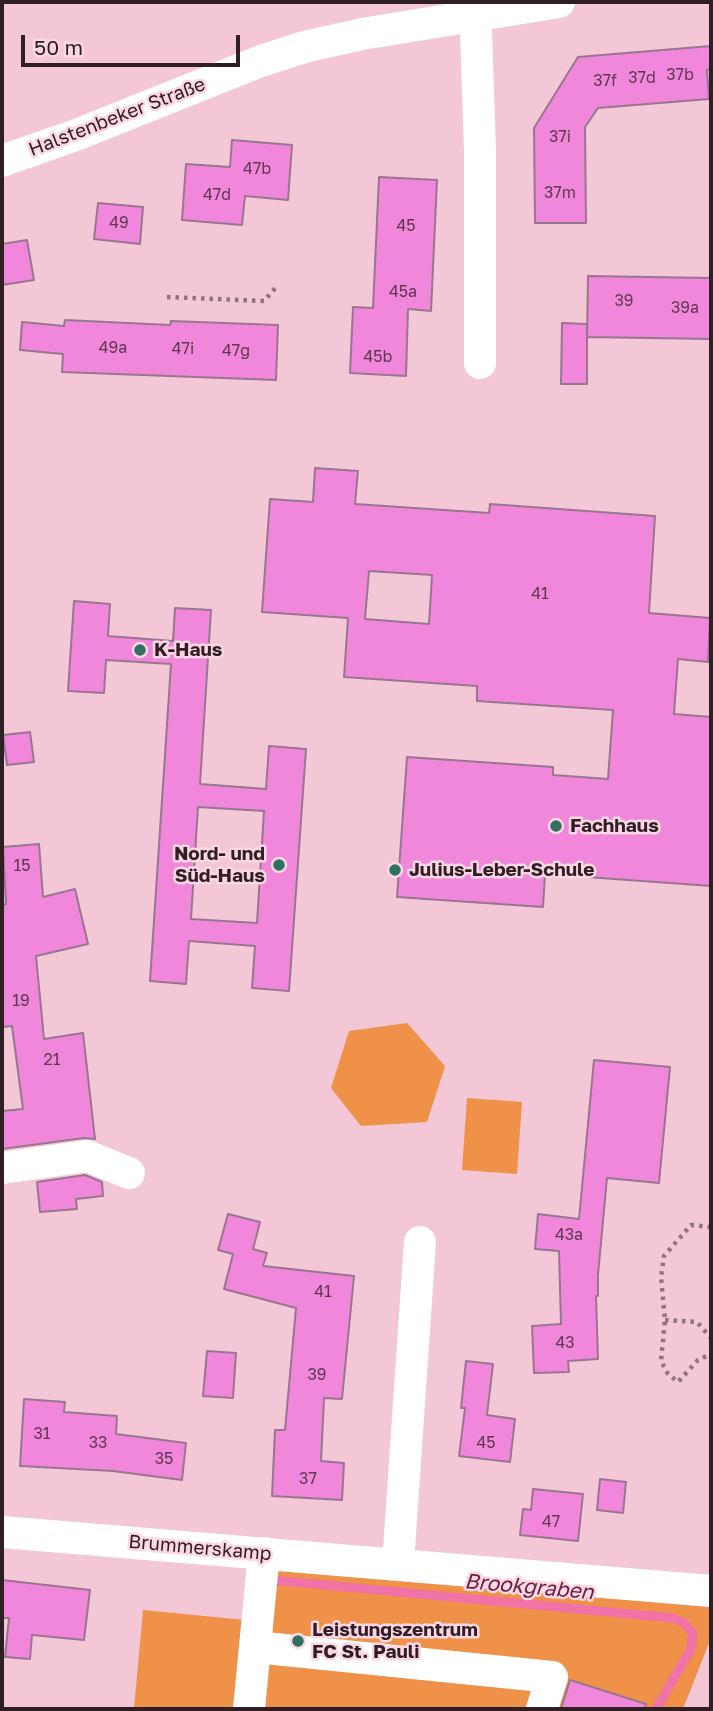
<!DOCTYPE html>
<meta charset="utf-8">
<style>
body{margin:0}
#map{position:relative;width:713px;height:1711px;overflow:hidden;background:#f4c7d6;font-family:"Golos Text",sans-serif}
canvas{display:block}
.frame{position:absolute;inset:0;border:4px solid #2f1e24;pointer-events:none}
.scale{position:absolute;left:21px;top:35px;width:219px;height:32px;box-sizing:border-box;border:4px solid #2f1e24;border-top:0;padding-left:9px;font-size:21px;line-height:24px;white-space:nowrap;color:#2f1e24;-webkit-text-stroke:5px #fcd7e3;paint-order:stroke}
</style>
<div id="map">
<canvas width="713" height="1711"></canvas>
<div class="frame"></div>
<div class="scale">50 m</div>
</div>
<script>
const ctx = document.querySelector('canvas').getContext('2d');
ctx.lineJoin = 'round';
function fill(path, color) { ctx.fillStyle = color; ctx.fill(path, 'evenodd'); }
const toPath = rows => new Path2D(rows.map(r => 'M' + r).join(''));
function strokePath(path, color, width, dash) { ctx.strokeStyle = color; ctx.lineWidth = width; ctx.lineCap = dash ? 'butt' : 'round'; ctx.setLineDash(dash || []); ctx.stroke(path); }
function write(font, color, halo, rows, align = 'center') {
  ctx.font = font + ' "Golos Text",sans-serif'; ctx.lineWidth = 5; ctx.setLineDash([]); ctx.textBaseline = 'middle'; ctx.strokeStyle = halo; ctx.fillStyle = color; for (const [text, x, y, turn = 0] of rows) {
    ctx.save(); ctx.translate(x, y); ctx.rotate((+turn || 0) * Math.PI / 180); ctx.textAlign = isNaN(turn) ? turn : align; if (halo) ctx.strokeText(text, 0, 0); ctx.fillText(text, 0, 0); ctx.restore();
  }
}
fill(toPath([
 [407,1023,445,1066,427,1122,361,1126,331,1088,349,1031],
 [467,1098,522,1102,517,1174,462,1170],
 [271,1567,711,1603,711,1638,683,1709,134,1709,143,1610,266,1622]
]), '#ef9149');
strokePath(toPath([
 [272,1580,673,1618,684,1623,693,1633,691,1649,656,1709]
]), '#f072a7', 9);
const building = toPath([
 [711,46,711,69,707,70,709,99,598,108,585,127,586,223,535,223,534,128,578,57,711,46],
 [232,140,292,145,288,200,245,196,242,225,182,220,186,164,230,167,232,140],
 [379,177,437,180,431,311,408,309,406,376,350,373,353,307,373,308,379,177],
 [98,203,143,207,140,244,94,239,98,203],
 [27,240,34,280,2,285,2,244,27,240],
 [588,276,711,278,711,339,587,337,588,276],
 [65,320,170,325,171,321,278,325,276,380,62,372,63,354,20,350,22,322,64,326,65,320],
 [562,323,587,324,587,384,561,384,562,323],
 [315,468,358,471,355,504,489,513,490,504,655,516,649,613,710,618,708,662,678,659,674,714,711,717,711,886,545,874,543,907,397,897,407,757,553,767,553,775,608,779,613,710,477,701,477,686,344,677,348,618,262,612,270,499,313,502,315,468],
 [369,571,432,575,429,624,365,619,369,571],
 [74,601,110,604,108,636,173,641,175,608,211,610,200,784,266,789,269,746,306,749,289,991,252,988,255,946,189,941,186,984,150,981,171,664,106,660,104,693,68,691,74,601],
 [198,807,264,811,257,923,191,919,198,807],
 [30,732,34,762,7,765,3,735,30,732],
 [39,844,43,897,75,889,88,944,36,956,44,1039,83,1033,95,1139,84,1138,2,1149,2,1111,23,1109,12,1026,2,1027,2,905,6,904,3,847,39,844],
 [594,1060,670,1067,659,1183,607,1178,598,1275,598,1296,596,1296,598,1359,568,1361,569,1372,534,1373,532,1326,561,1324,559,1251,535,1249,538,1214,579,1219,594,1060],
 [85,1175,102,1182,103,1196,76,1199,77,1209,40,1212,37,1182,85,1175],
 [228,1214,260,1222,253,1249,267,1253,263,1266,354,1276,342,1399,324,1398,321,1461,344,1463,342,1500,272,1496,275,1430,285,1430,296,1308,224,1289,233,1254,218,1250,228,1214],
 [207,1351,236,1353,233,1398,203,1396,207,1351],
 [466,1361,493,1364,487,1415,515,1419,510,1462,459,1456,465,1408,461,1408,466,1361],
 [24,1399,65,1402,64,1412,117,1416,116,1434,186,1443,182,1480,113,1471,20,1466,24,1399],
 [600,1479,626,1482,623,1513,597,1510,600,1479],
 [533,1489,583,1494,578,1541,520,1535,523,1509,531,1510,533,1489],
 [2,1580,90,1590,84,1640,32,1635,30,1659,5,1657,9,1618,2,1618,2,1580],
 [570,1680,646,1704,645,1709,561,1709,570,1680]
]);
fill(building, '#f187da');
strokePath(building, '#987690', 2);
strokePath(toPath([
 [167,297,264,301,278,285],
 [711,1227,691,1225,664,1256,661,1277,665,1320,661,1361,668,1374,678,1382,698,1360,711,1354],
 [665,1320,697,1322,711,1338]
]), '#92737d', 4.5, [3.5, 5]);
strokePath(toPath([
 [475,2,480,150,480,363],
 [2,161,76,135,261,61,304,47,362,34,559,2],
 [2,1168,87,1156,129,1173],
 [2,1532,711,1591],
 [398,1564,420,1242],
 [255,1647,552,1677,542,1709],
 [249,1709,264,1553]
]), '#fff', 32);
for (const [x, y, r, color] of [
 [140,650,7,"#2f7161"],
 [556,826,7,"#2f7161"],
 [279,865,7,"#2f7161"],
 [395,870,7,"#2f7161"],
 [298,1641,7,"#2f7161"]
]) { const dot = new Path2D(); dot.arc(x, y, r, 0, 2 * Math.PI); ctx.fillStyle = color; ctx.fill(dot); strokePath(dot, '#fcd7e3', 2.5); }
write('16px', '#603852', null, [
 ["37b",680,75],
 ["37d",642,78],
 ["37f",605,81],
 ["37i",560,137],
 ["47b",257,169],
 ["37m",560,193],
 ["47d",217,195],
 ["49",119,223],
 ["45",406,226],
 ["45a",403,292],
 ["39",624,301],
 ["39a",685,308],
 ["49a",113,348],
 ["47i",183,349],
 ["47g",236,351],
 ["45b",378,357],
 ["41",540,594],
 ["15",22,866],
 ["19",21,1001],
 ["21",52,1060],
 ["43a",569,1235],
 ["41",323,1292],
 ["43",565,1343],
 ["39",317,1375],
 ["31",42,1434],
 ["33",98,1443],
 ["45",486,1443],
 ["35",164,1459],
 ["37",308,1479],
 ["47",551,1522]
]);
write('19px', '#2f1e24', '#fcd7e3', [
 ["Halstenbeker Straße",117,117,-21],
 ["Brummerskamp",200,1548,5]
]);
write('bold 19px', '#2f1e24', '#fcd7e3', [
 ["K-Haus",154,650],
 ["Fachhaus",570,826],
 ["Nord- und",265,854,"right"],
 ["Süd-Haus",265,876,"right"],
 ["Julius-Leber-Schule",409,870],
 ["Leistungszentrum",312,1630],
 ["FC St. Pauli",312,1652]
], 'left');
write('italic 21px', '#6b1d42', '#fcd7e3', [
 ["Brookgraben",529,1587,5]
]);
</script>
